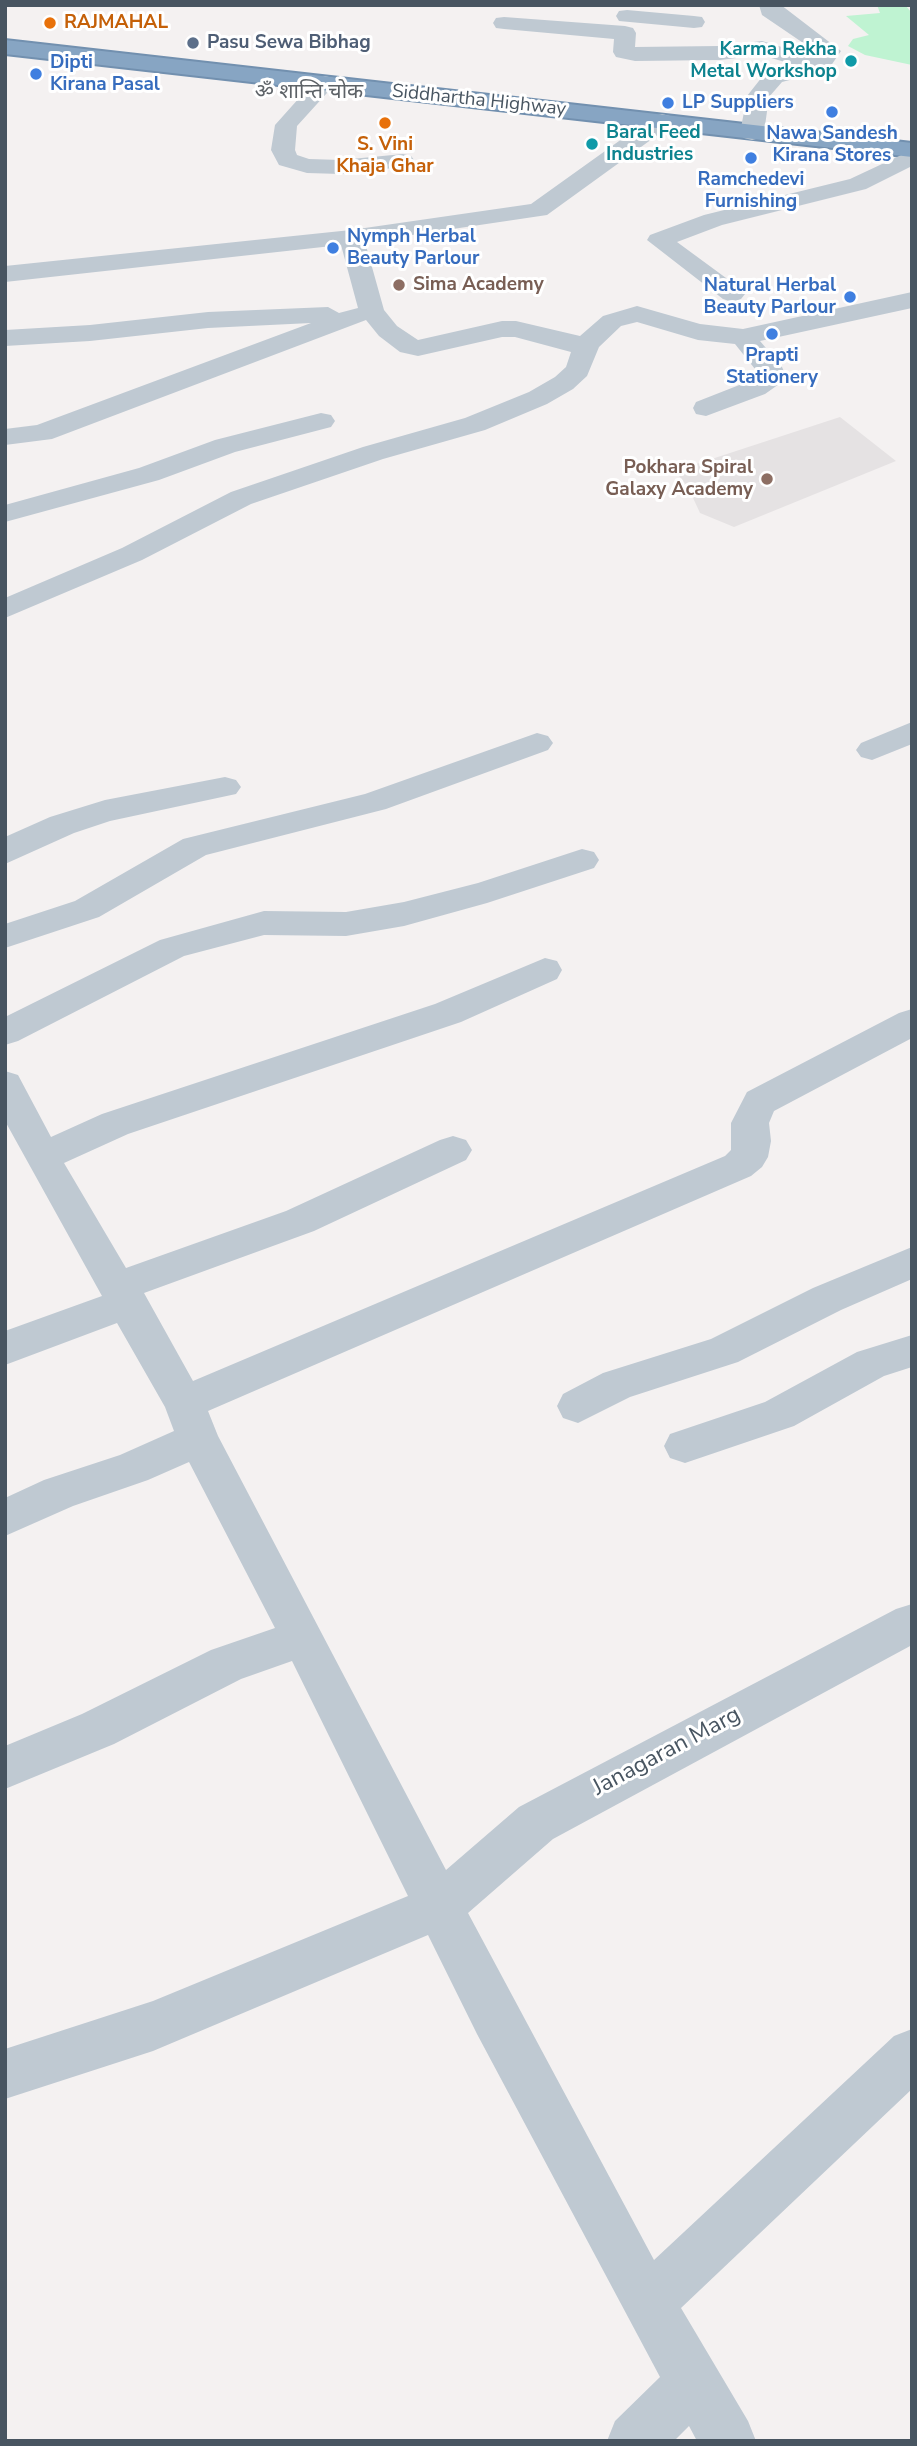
<!DOCTYPE html>
<meta charset="utf-8">
<style>
body{margin:0}
#map{position:relative;width:917px;height:2446px;overflow:hidden;background:#f4f1f1;font-family:"Nunito Sans",sans-serif}
canvas{display:block}
.frame{position:absolute;inset:0;border:7px solid #485561;pointer-events:none}
</style>
<div id="map">
<canvas width="917" height="2446"></canvas>
<div class="frame"></div>
</div>
<script>
const ctx = document.querySelector('canvas').getContext('2d');
ctx.lineJoin = 'round';
function fill(path, color) { ctx.fillStyle = color; ctx.fill(path, 'evenodd'); }
const toPath = rows => new Path2D(rows.map(r => 'M' + r).join(''));
function strokePath(path, color, width, dash) { ctx.strokeStyle = color; ctx.lineWidth = width; ctx.lineCap = dash ? 'butt' : 'round'; ctx.setLineDash(dash || []); ctx.stroke(path); }
function write(font, color, halo, rows, align = 'center') {
  ctx.font = font + ' "Nunito Sans","Noto Sans Devanagari",sans-serif'; ctx.lineWidth = 6; ctx.setLineDash([]); ctx.textBaseline = 'middle'; ctx.strokeStyle = halo; ctx.fillStyle = color; for (const [text, x, y, turn = 0] of rows) {
    ctx.save(); ctx.translate(x, y); ctx.rotate((+turn || 0) * Math.PI / 180); ctx.textAlign = isNaN(turn) ? turn : align; if (halo) ctx.strokeText(text, 0, 0); ctx.fillText(text, 0, 0); ctx.restore();
  }
}
fill(toPath([
 [840,417,896,461,734,527,700,513,688,487,675,471]
]), '#e5e2e3');
fill(toPath([
 [877,5,905,5,912,13,912,65,865,55,848,46,853,39,869,35,846,16,880,13]
]), '#bff3d2');
const highway = toPath([
 [5,40,912,143,912,157,5,54,5,40]
]);
strokePath(highway, '#7290af', 4);
fill(toPath([
 [759,5,781,5,841,51,828,70,782,82,769,97,764,133,760,138,752,140,744,138,740,133,747,96,766,72,795,65,761,55,720,60,635,61,616,57,613,52,614,39,504,29,496,28,493,23,496,18,504,17,625,26,633,28,636,33,635,47,720,46,762,41,815,57,818,53,762,15,759,5],
 [627,10,694,16,702,17,705,22,702,27,694,28,619,21,616,16,619,11,627,10],
 [325,76,333,78,336,83,297,126,295,150,297,155,309,159,341,160,403,154,411,156,415,161,411,166,341,174,307,173,279,165,271,150,275,125,317,78,325,76],
 [662,114,670,116,673,121,670,126,547,215,365,242,384,310,397,326,418,340,502,321,516,321,580,336,603,316,637,306,700,324,743,329,912,292,912,308,760,341,782,367,786,376,782,382,765,394,706,416,696,414,693,408,696,402,747,382,759,374,735,344,698,340,637,322,621,326,599,347,587,376,573,389,547,404,485,430,383,459,251,504,142,560,5,618,5,598,122,548,231,492,363,447,465,418,529,392,555,377,566,367,571,352,515,337,502,337,418,356,400,352,379,336,366,320,52,439,5,445,5,429,37,425,311,323,208,328,90,341,5,346,5,330,90,325,208,312,328,307,339,313,358,308,341,245,5,282,5,266,351,230,531,204,654,116,662,114],
 [912,150,912,166,866,189,722,225,677,242,741,289,745,294,741,299,732,302,723,299,647,240,650,235,704,215,850,179,912,150],
 [321,413,331,415,335,421,331,427,235,452,159,480,5,522,5,505,139,468,215,440,321,413],
 [912,722,912,744,872,760,861,757,856,750,861,743,912,722],
 [537,733,548,736,553,743,548,750,386,809,206,855,99,917,5,948,5,924,75,901,183,839,365,794,537,733],
 [225,777,236,780,241,787,236,794,110,821,74,833,5,864,5,837,50,817,105,800,225,777],
 [582,849,594,852,599,860,594,868,487,903,404,926,346,936,264,935,184,956,18,1041,5,1045,5,1017,160,940,264,911,346,912,404,902,478,883,582,849],
 [545,958,557,961,562,970,557,979,461,1022,128,1134,64,1163,126,1268,286,1211,440,1140,453,1136,466,1140,472,1150,466,1160,314,1231,144,1293,193,1381,725,1156,731,1150,731,1123,747,1092,899,1013,912,1009,912,1038,774,1111,769,1123,771,1141,768,1157,762,1167,751,1176,208,1411,218,1436,446,1870,519,1807,896,1609,912,1604,912,1645,553,1839,468,1913,654,2260,894,2036,912,2029,912,2089,681,2308,748,2421,756,2441,697,2441,689,2426,674,2441,607,2441,615,2421,660,2377,477,2034,428,1935,153,2051,5,2099,5,2049,153,2001,408,1896,292,1661,241,1679,114,1744,5,1789,5,1746,82,1714,211,1650,275,1628,189,1462,148,1480,73,1506,5,1536,5,1498,44,1480,120,1455,174,1431,165,1407,117,1323,5,1365,5,1331,102,1296,5,1121,5,1071,18,1075,51,1137,102,1114,435,1004,545,958],
 [912,1247,912,1279,841,1310,738,1362,630,1397,578,1423,563,1418,557,1406,563,1394,603,1373,711,1339,813,1288,912,1247],
 [912,1335,912,1367,884,1376,794,1426,685,1463,670,1458,664,1446,670,1434,765,1402,857,1352,912,1335]
]), '#bfc9d2');
fill(highway, '#87a5c3');
for (const [x, y, r, color] of [
 [50,23,7,"#e8710a"],
 [193,43,7,"#5c6f8a"],
 [851,61,7,"#0f9aa8"],
 [36,74,7,"#3f7fe0"],
 [668,103,7,"#3f7fe0"],
 [832,112,7,"#3f7fe0"],
 [385,123,7,"#e8710a"],
 [592,144,7,"#0f9aa8"],
 [751,158,7,"#3f7fe0"],
 [333,248,7,"#3f7fe0"],
 [399,285,7,"#8d6e63"],
 [850,297,7,"#3f7fe0"],
 [772,334,7,"#3f7fe0"],
 [767,479,7,"#8d6e63"]
]) { const dot = new Path2D(); dot.arc(x, y, r, 0, 2 * Math.PI); ctx.fillStyle = color; ctx.fill(dot); strokePath(dot, '#fff', 2.5); }
write('bold 19px', '#c56008', '#fff', [
 ["RAJMAHAL",64,23],
 ["S. Vini",385,145,"center"],
 ["Khaja Ghar",385,167,"center"]
], 'left');
write('bold 19px', '#4e5e75', '#fff', [
 ["Pasu Sewa Bibhag",207,43]
], 'left');
write('bold 19px', '#0d838f', '#fff', [
 ["Karma Rekha",837,50],
 ["Metal Workshop",837,72],
 ["Baral Feed",606,133,"left"],
 ["Industries",606,155,"left"]
], 'right');
write('bold 19px', '#366cbe', '#fff', [
 ["Dipti",50,63],
 ["Kirana Pasal",50,85],
 ["LP Suppliers",682,103],
 ["Nawa Sandesh",832,134,"center"],
 ["Kirana Stores",832,156,"center"],
 ["Ramchedevi",751,180,"center"],
 ["Furnishing",751,202,"center"],
 ["Nymph Herbal",347,237],
 ["Beauty Parlour",347,259],
 ["Natural Herbal",836,286,"right"],
 ["Beauty Parlour",836,308,"right"],
 ["Prapti",772,356,"center"],
 ["Stationery",772,378,"center"]
], 'left');
write('19px', '#485561', '#fff', [
 ["Siddhartha Highway",479,101,6]
]);
write('bold 19px', '#785e54', '#fff', [
 ["Sima Academy",413,285],
 ["Pokhara Spiral",753,468,"right"],
 ["Galaxy Academy",753,490,"right"]
], 'left');
write('21px', '#5d6267', '#fff', [
 ["ॐ शान्ति चोक",309,93]
]);
write('23px', '#485561', '#fff', [
 ["Janagaran Marg",667,1752,-28]
]);
</script>
